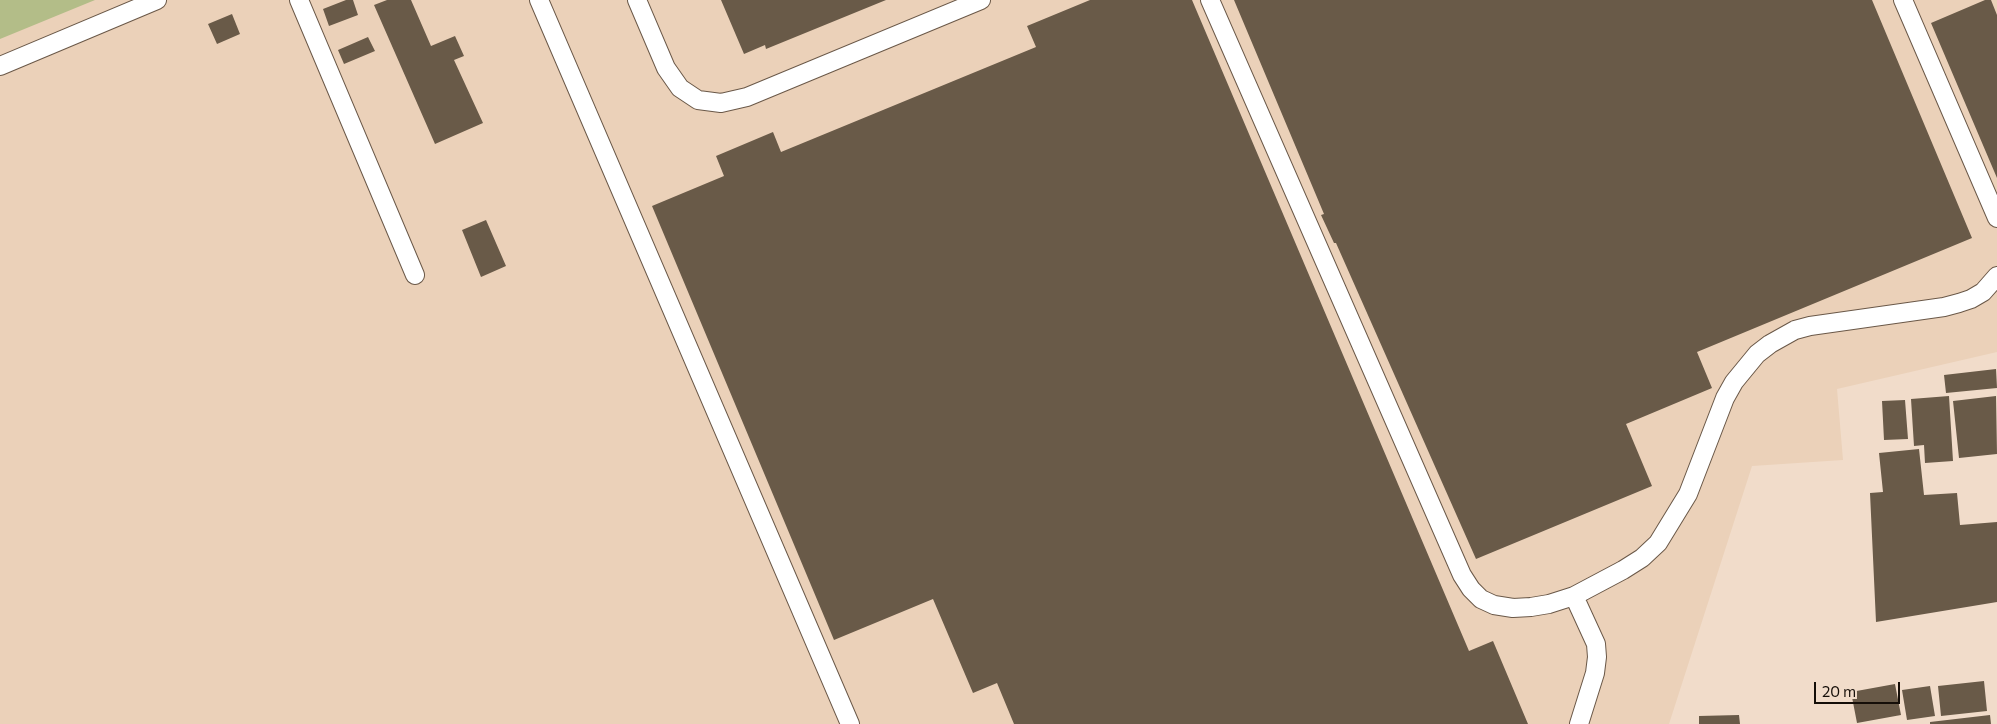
<!DOCTYPE html>
<style>
body{margin:0}
#map{position:relative;width:1997px;height:724px;overflow:hidden;background:#f1dcca;font-family:Commissioner,sans-serif}
canvas{display:block}
.scale{position:absolute;left:1814px;top:682px;width:86px;height:22px;box-sizing:border-box;border:2px solid #150e08;border-top:0;padding-left:6px;font-size:15px;line-height:18px;white-space:nowrap;color:#150e08;-webkit-text-stroke:4px #f1dcca;paint-order:stroke}
</style>
<div id="map">
<canvas width="1997" height="724"></canvas>
<div class="scale">20 m</div>
</div>
<script>
const ctx = document.querySelector('canvas').getContext('2d');
ctx.lineJoin = 'round';
function fill(path, color) { ctx.fillStyle = color; ctx.fill(path, 'evenodd'); }
const toPath = rows => new Path2D(rows.map(r => 'M' + r).join(''));
function strokePath(path, color, width, dash) { ctx.strokeStyle = color; ctx.lineWidth = width; ctx.lineCap = dash ? 'butt' : 'round'; ctx.setLineDash(dash || []); ctx.stroke(path); }
fill(toPath([
 [0,0,1997,0,1997,352,1837,389,1843,460,1752,466,1669,724,0,724]
]), '#ebd1b9');
fill(toPath([
 [0,0,95,0,0,39]
]), '#b3bd88');
fill(toPath([
 [346,0,353,0,358,15,329,26,323,9],
 [387,0,411,0,431,46,455,36,464,56,454,60,483,123,435,144,374,5],
 [721,0,886,0,766,49,765,45,744,54],
 [1090,0,1192,0,1469,651,1493,641,1528,724,1014,724,997,683,973,693,933,599,834,640,652,206,724,176,716,156,773,132,781,152,1036,47,1027,26],
 [1234,0,1872,0,1972,238,1697,352,1712,388,1626,424,1652,486,1476,559,1336,243,1334,243,1321,215,1324,214],
 [1985,0,1991,0,1997,15,1997,178,1931,23],
 [232,14,240,34,217,44,208,24],
 [368,37,375,51,344,64,338,50],
 [486,220,506,266,481,277,462,230],
 [1996,369,1997,388,1946,393,1944,375],
 [1949,396,1953,461,1925,463,1924,445,1914,446,1911,399],
 [1996,396,1997,454,1959,458,1953,401],
 [1905,400,1908,439,1884,440,1882,401],
 [1919,449,1924,495,1957,493,1960,525,1997,522,1997,602,1876,622,1870,493,1883,492,1879,453],
 [1984,681,1987,711,1941,716,1938,686],
 [1895,684,1901,715,1857,723,1851,692],
 [1930,686,1935,716,1907,720,1902,690],
 [1739,715,1740,724,1699,724,1699,716],
 [1990,715,1991,724,1930,724,1930,722]
]), '#695a48');
const service = toPath([
 [299,0,415,275],
 [539,0,850,724],
 [637,0,666,68,680,88,698,100,721,103,747,97,981,0],
 [1210,0,1462,575,1471,589,1481,599,1494,605,1513,608,1531,607,1549,604,1574,596,1623,570,1642,558,1658,543,1688,494,1725,398,1734,382,1757,354,1770,344,1795,330,1810,326,1944,307,1959,303,1971,299,1983,292,1997,276],
 [1903,0,1997,218],
 [0,66,157,0],
 [1574,596,1596,644,1597,657,1595,673,1579,724]
]);
strokePath(service, '#6a5848', 20);
strokePath(service, '#fff', 18);
</script>
